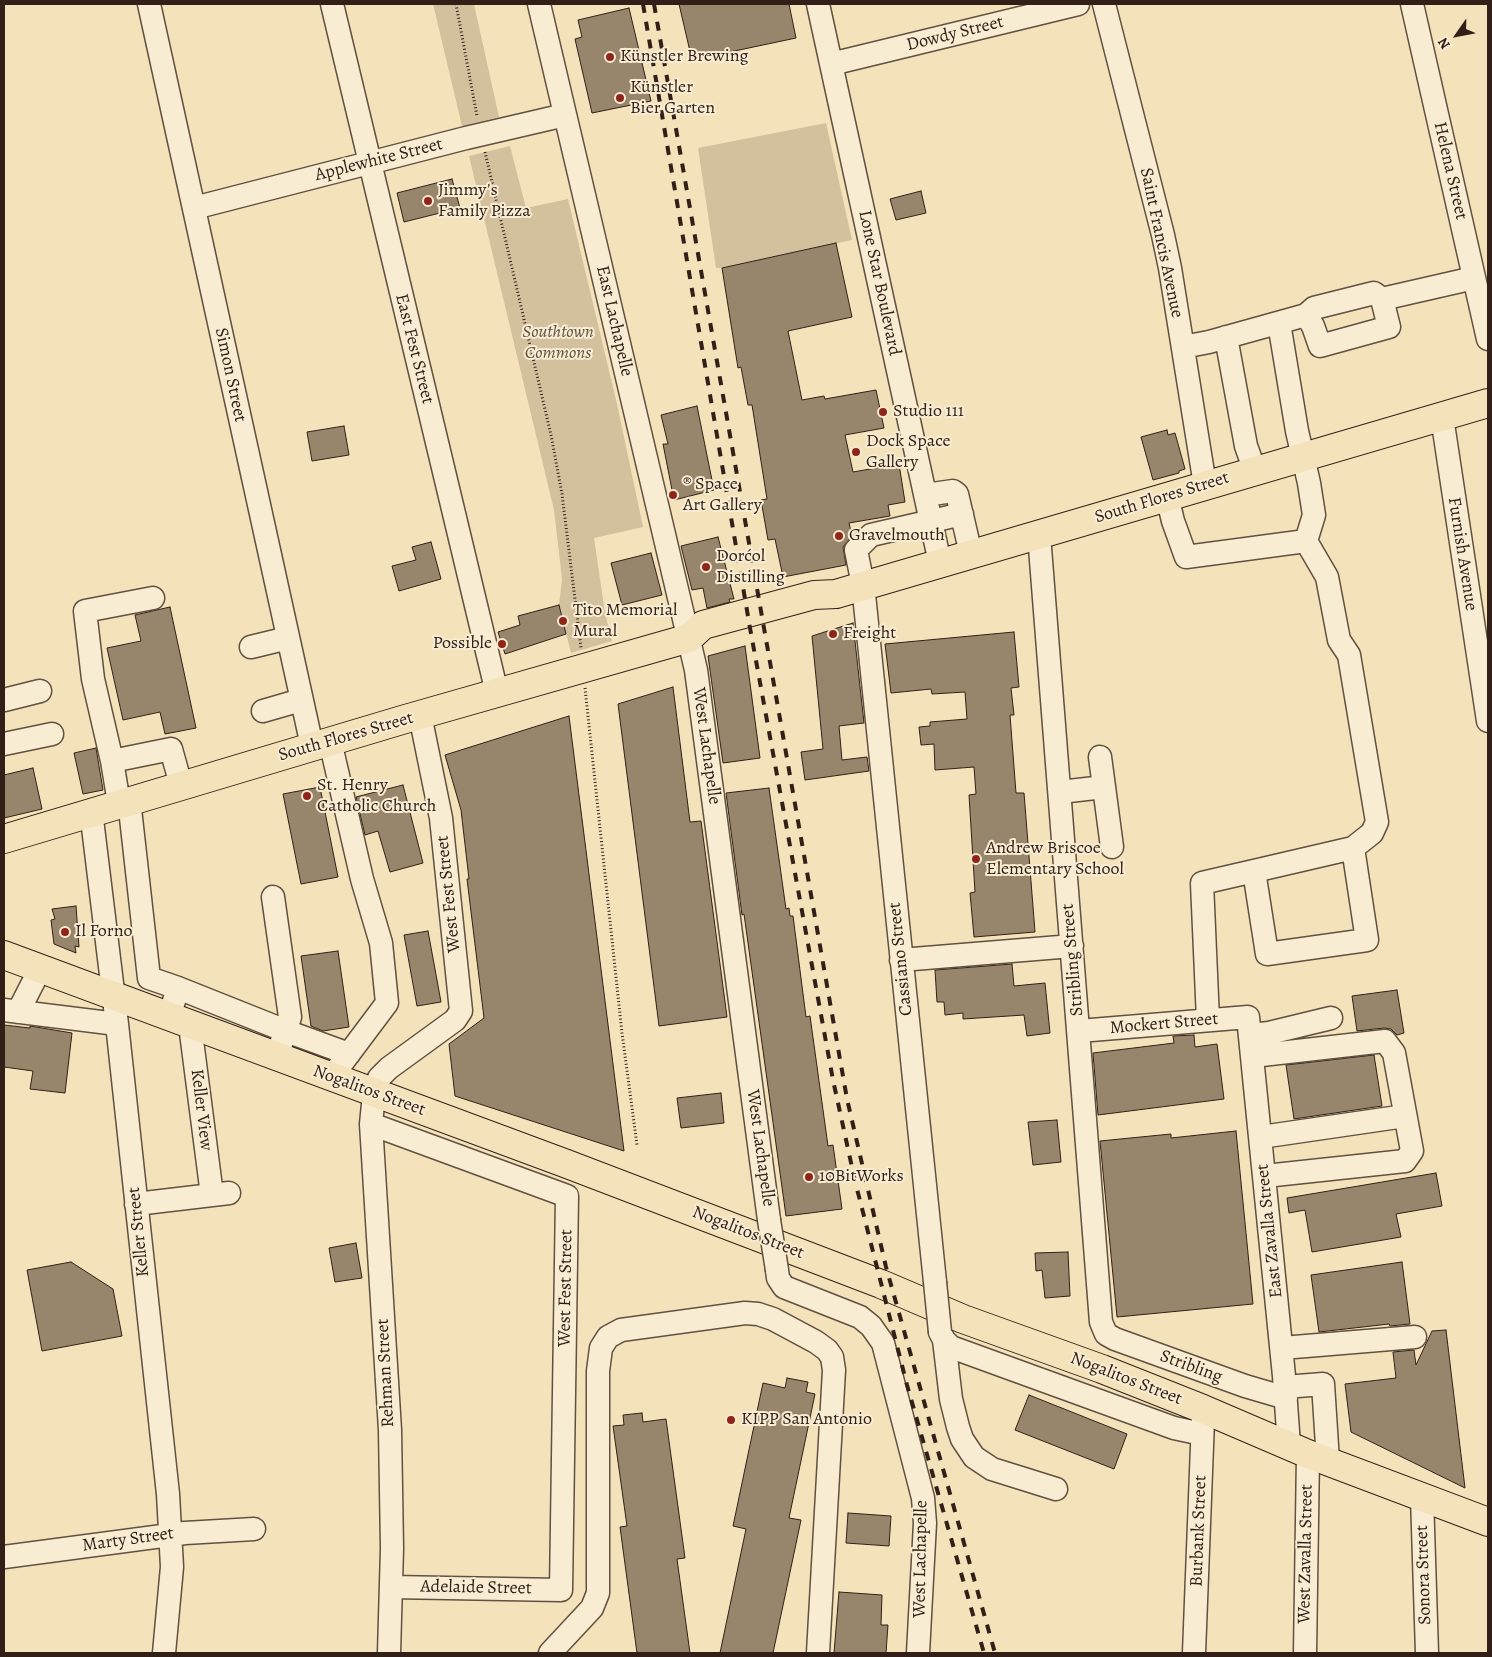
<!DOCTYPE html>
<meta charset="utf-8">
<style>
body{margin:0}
#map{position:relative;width:1492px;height:1657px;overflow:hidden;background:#f4e2ba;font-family:Alegreya,serif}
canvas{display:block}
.frame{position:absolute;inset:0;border:5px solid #322018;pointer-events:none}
.north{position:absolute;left:1432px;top:10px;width:50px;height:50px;-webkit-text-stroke:4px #f8ecd2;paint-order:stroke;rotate:237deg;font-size:14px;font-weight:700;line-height:20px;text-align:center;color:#322018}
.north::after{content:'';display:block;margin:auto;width:18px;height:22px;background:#322018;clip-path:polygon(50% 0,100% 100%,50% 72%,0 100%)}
</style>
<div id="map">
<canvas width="1492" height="1657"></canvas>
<div class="frame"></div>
<div class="north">N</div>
</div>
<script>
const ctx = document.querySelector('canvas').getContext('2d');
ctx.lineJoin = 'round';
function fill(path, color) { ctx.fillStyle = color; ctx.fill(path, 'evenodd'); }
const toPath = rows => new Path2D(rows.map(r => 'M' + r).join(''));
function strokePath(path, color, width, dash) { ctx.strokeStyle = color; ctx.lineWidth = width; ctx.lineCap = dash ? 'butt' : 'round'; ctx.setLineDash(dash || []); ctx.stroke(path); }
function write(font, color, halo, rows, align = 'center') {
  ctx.font = font + ' Alegreya,serif'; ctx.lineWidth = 4; ctx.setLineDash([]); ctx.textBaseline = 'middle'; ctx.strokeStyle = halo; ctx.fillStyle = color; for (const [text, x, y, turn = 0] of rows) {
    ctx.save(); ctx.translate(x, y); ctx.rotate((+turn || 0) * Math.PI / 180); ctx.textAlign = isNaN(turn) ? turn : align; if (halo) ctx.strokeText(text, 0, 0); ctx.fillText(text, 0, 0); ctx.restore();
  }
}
fill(toPath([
 [433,4,474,4,499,117,462,126],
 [826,123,852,240,722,268,716,268,698,148],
 [510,146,526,208,568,199,617,404,643,527,594,538,605,613,612,641,571,653,559,605,562,579,554,510,469,156]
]), '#d3c19e');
const building = toPath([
 [679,4,789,4,796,38,692,60,679,4],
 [629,8,651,101,592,113,575,39,582,37,578,20,629,8],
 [452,179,460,208,404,222,397,193,452,179],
 [921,191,926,213,896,220,890,199,921,191],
 [836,243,852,317,788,331,802,400,824,396,825,399,876,390,884,428,845,435,853,472,899,464,905,502,888,505,890,516,849,523,852,536,843,547,846,565,783,577,775,539,768,540,761,500,767,499,752,405,748,405,741,367,738,368,722,268,836,243],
 [697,406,714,490,674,500,663,444,668,444,661,415,697,406],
 [344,426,349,455,312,461,307,432,344,426],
 [1167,430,1168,435,1175,433,1185,469,1179,471,1179,473,1153,480,1141,437,1167,430],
 [718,537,734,599,729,599,730,602,707,608,703,588,692,590,681,546,718,537],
 [431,542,441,579,399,591,392,566,416,560,412,547,431,542],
 [651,553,662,595,622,605,611,563,651,553],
 [559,605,566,634,505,654,498,632,520,625,518,616,559,605],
 [170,607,196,728,165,734,160,712,123,720,107,648,141,641,135,615,170,607],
 [853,623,864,723,839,726,842,760,867,757,869,771,805,780,801,752,823,749,812,636,853,623],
 [1014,632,1019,687,1011,688,1014,715,1010,715,1016,793,1024,793,1035,932,974,937,970,893,975,892,969,795,976,794,974,767,935,770,934,744,921,745,919,727,930,726,930,722,967,719,965,692,932,694,931,689,891,693,885,644,1014,632],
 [745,646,760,758,723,763,708,656,745,646],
 [673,687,690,822,701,821,727,1017,659,1026,618,704,673,687],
 [569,716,624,1151,455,1096,449,1044,484,1018,467,879,469,879,461,810,445,755,569,716],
 [96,748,103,790,83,794,74,753,96,748],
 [33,768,42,809,4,818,4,775,33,768],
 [403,785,423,863,390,872,378,831,365,835,356,797,403,785],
 [320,787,338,877,301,884,283,794,320,787],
 [769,788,786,909,789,908,790,916,793,916,806,1017,810,1016,828,1146,833,1145,842,1209,786,1216,744,914,742,915,726,793,769,788],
 [76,906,79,947,75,946,76,953,54,944,51,920,55,919,52,909,76,906],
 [428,931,441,1002,417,1006,404,935,428,931],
 [338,951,349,1027,323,1031,311,1026,301,956,338,951],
 [1012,964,1014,986,1045,983,1050,1033,1027,1036,1024,1015,963,1019,963,1013,945,1015,944,1002,937,1002,935,970,1012,964],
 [1397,990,1404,1033,1397,1035,1391,1029,1384,1028,1357,1031,1352,996,1397,990],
 [4,1025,30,1028,30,1026,72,1033,65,1093,30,1089,33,1071,4,1067,4,1025],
 [1194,1035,1195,1047,1217,1044,1224,1099,1098,1115,1093,1053,1174,1043,1173,1036,1194,1035],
 [1374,1055,1382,1106,1294,1119,1286,1065,1374,1055],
 [721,1093,724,1123,681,1128,677,1098,721,1093],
 [1057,1120,1061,1162,1033,1165,1028,1122,1057,1120],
 [1236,1131,1253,1304,1117,1317,1100,1141,1171,1134,1171,1138,1236,1131],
 [1436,1173,1442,1206,1396,1214,1401,1237,1312,1252,1305,1210,1289,1213,1287,1198,1436,1173],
 [356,1243,362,1278,335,1282,329,1248,356,1243],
 [1068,1252,1070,1296,1045,1298,1042,1270,1036,1271,1035,1253,1068,1252],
 [71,1262,113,1289,122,1336,42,1351,27,1270,71,1262],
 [1402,1262,1410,1324,1390,1326,1389,1324,1319,1332,1311,1275,1402,1262],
 [1446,1330,1465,1488,1351,1432,1345,1384,1396,1378,1393,1352,1414,1350,1416,1365,1432,1331,1446,1330],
 [787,1378,808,1382,806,1392,815,1394,789,1518,801,1520,773,1653,720,1653,746,1529,733,1526,763,1383,785,1388,787,1378],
 [1029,1395,1127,1434,1114,1469,1015,1430,1029,1395],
 [642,1413,643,1422,666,1419,685,1558,677,1559,690,1653,637,1653,620,1527,627,1526,613,1426,624,1425,623,1415,642,1413],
 [848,1513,891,1516,889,1546,846,1543,848,1513],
 [839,1592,882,1595,881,1625,888,1625,886,1653,834,1653,839,1592]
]);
fill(building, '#97856c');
strokePath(building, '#322018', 1);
const minor = toPath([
 [149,4,312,746],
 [332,4,497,693],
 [539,4,696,670,769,1220],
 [818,4,940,563],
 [1104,4,1163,235,1170,268,1205,485],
 [1412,4,1488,339],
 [831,64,1078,4],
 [194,208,466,138,565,115],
 [1382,299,1474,278],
 [1279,323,1297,431,1309,483,1314,515,1306,541],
 [1226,337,1246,446,1255,471],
 [1183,347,1209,342,1306,315,1313,326,1320,346,1389,327,1382,299,1374,293,1314,308,1306,315],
 [1442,417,1488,721],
 [925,495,953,491,957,494,971,554],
 [1167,496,1173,521,1186,557,1306,541,1327,577,1339,640,1349,655,1377,822,1372,833,1353,848],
 [1039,535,1101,1322,1106,1334,1115,1339,1245,1386,1286,1398],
 [251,647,288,638],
 [4,700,40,691],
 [263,711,301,700],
 [330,741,362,879,381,943,387,1003,339,1067,330,1077],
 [4,744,52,734],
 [1100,757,1104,787],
 [112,761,93,679,85,611,153,598],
 [1060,792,1104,787,1112,847],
 [129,800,149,978,178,988],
 [119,803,112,761,171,749,181,785],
 [91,811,117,1024,168,1494,172,1567,164,1653],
 [273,897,290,1017,281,1044],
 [901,960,1072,946],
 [4,1010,117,1024],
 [18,1012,40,969],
 [169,1017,178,988,286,1031,349,1054],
 [1208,1020,1202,883,1254,871,1353,848,1367,940,1267,954,1254,871],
 [190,1025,212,1195],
 [1079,1031,1248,1017,1284,1376,1289,1445],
 [1251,1035,1269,1033,1331,1018],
 [1253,1056,1385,1041,1394,1053,1412,1151,1405,1161,1265,1176],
 [371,1124,567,1196,561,1590,391,1587],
 [1261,1137,1405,1116],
 [136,1204,229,1193],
 [777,1270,778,1278,784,1287,860,1317,871,1326,883,1343,923,1498,925,1523,918,1653],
 [935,1282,863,585,856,550,871,535,962,514],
 [940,1332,944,1340,951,1347,1174,1428,1202,1434],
 [944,1340,951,1399,958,1427,962,1439,974,1457,992,1469,1056,1489],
 [1282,1348,1415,1337],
 [1285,1387,1323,1384,1328,1461],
 [1422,1497,1427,1653],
 [4,1557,185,1533,254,1529],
 [389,1653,392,1548,390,1430,371,1124,374,1094,379,1078,389,1068,455,1020,461,1011,441,818,420,715],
 [550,1653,592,1608,598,1593,598,1371,601,1348,608,1337,621,1330,745,1313,758,1314,773,1319,816,1342,827,1350,832,1357,834,1370,818,1653],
 [1194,1653,1203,1420],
 [1305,1653,1308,1454]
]);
const major = toPath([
 [4,839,402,720,679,641,689,638,703,625,814,595,836,594,1488,403],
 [4,955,567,1164,881,1284,963,1319,1102,1369,1203,1409,1308,1454,1488,1522]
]);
strokePath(minor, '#625040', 25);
strokePath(major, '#322018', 30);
strokePath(toPath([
 [456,4,477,116],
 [485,152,551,435,562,494,581,648],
 [585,688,622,1033,637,1145]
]), '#322018', 3, [1, 2.5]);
strokePath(minor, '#f8ecd2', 22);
strokePath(major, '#f4e2ba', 28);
strokePath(toPath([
 [643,4,750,628,833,1080,855,1181,907,1385,984,1653],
 [654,4,847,1099,886,1267,995,1653]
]), '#322018', 4, [9, 9]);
const minorBridge = toPath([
 [769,1220,777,1270],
 [935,1282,940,1332]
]);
strokePath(minorBridge, '#625040', 25, []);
strokePath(minorBridge, '#f8ecd2', 22);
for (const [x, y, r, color] of [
 [610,57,5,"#8f2418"],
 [620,98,5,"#8f2418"],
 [428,201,5,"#8f2418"],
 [883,412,5,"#8f2418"],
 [856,452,5,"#8f2418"],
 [673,495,5,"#8f2418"],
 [839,536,5,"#8f2418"],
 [706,567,5,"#8f2418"],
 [563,621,5,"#8f2418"],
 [833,634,5,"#8f2418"],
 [502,644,5,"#8f2418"],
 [307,796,5,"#8f2418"],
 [976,859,5,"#8f2418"],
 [65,932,5,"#8f2418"],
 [809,1177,5,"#8f2418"],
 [731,1420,5,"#8f2418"]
]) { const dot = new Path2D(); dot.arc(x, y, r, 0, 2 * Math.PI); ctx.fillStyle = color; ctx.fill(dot); strokePath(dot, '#f8ecd2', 2); }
write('18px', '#322018', '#f8ecd2', [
 ["Dowdy Street",955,34,-14],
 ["Applewhite Street",379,160,-14],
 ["Helena Street",1450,171,77],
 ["Saint Francis Avenue",1161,243,78],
 ["Lone Star Boulevard",879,283,78],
 ["East Lachapelle",614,321,77],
 ["East Fest Street",414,349,76],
 ["Simon Street",230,375,78],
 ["South Flores Street",1162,498,-17],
 ["Furnish Avenue",1462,554,81],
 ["South Flores Street",346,737,-16],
 ["West Lachapelle",706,746,82],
 ["West Fest Street",449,894,-96],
 ["Cassiano Street",901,959,-96],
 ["Stribling Street",1073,960,-95],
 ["Mockert Street",1164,1024,-5],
 ["Nogalitos Street",369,1091,20],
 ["Keller View",201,1110,83],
 ["West Lachapelle",760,1148,82],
 ["East Zavalla Street",1270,1231,-96],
 ["Keller Street",139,1232,-96],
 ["Nogalitos Street",748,1233,21],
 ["West Fest Street",566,1288,-89],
 ["Stribling",1191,1367,20],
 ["Rehman Street",386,1373,-93],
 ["Nogalitos Street",1126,1379,21],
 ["Burbank Street",1199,1531,-88],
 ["Marty Street",128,1540,-8],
 ["West Zavalla Street",1306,1554,-89],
 ["West Lachapelle",921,1559,-89],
 ["Sonora Street",1424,1575,-92],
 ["Adelaide Street",476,1588,1]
]);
write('18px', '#322018', '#f8ecd2', [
 ["Künstler Brewing",620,57],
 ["Künstler",630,88],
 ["Bier Garten",630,109],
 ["Jimmy's",438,191],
 ["Family Pizza",438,212],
 ["Studio 111",893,412],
 ["Dock Space",866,442],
 ["Gallery",866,463],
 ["® Space",683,485],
 ["Art Gallery",683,506],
 ["Gravelmouth",849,536],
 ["Dorćol",716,557],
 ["Distilling",716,578],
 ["Tito Memorial",573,611],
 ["Mural",573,632],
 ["Freight",843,634],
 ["Possible",492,644,"right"],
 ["St. Henry",317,786],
 ["Catholic Church",317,807],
 ["Andrew Briscoe",986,849],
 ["Elementary School",986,870],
 ["Il Forno",75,932],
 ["10BitWorks",819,1177],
 ["KIPP San Antonio",741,1420]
], 'left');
write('italic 18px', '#625040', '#f8ecd2', [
 ["Southtown",558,333],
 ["Commons",558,354]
]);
</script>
